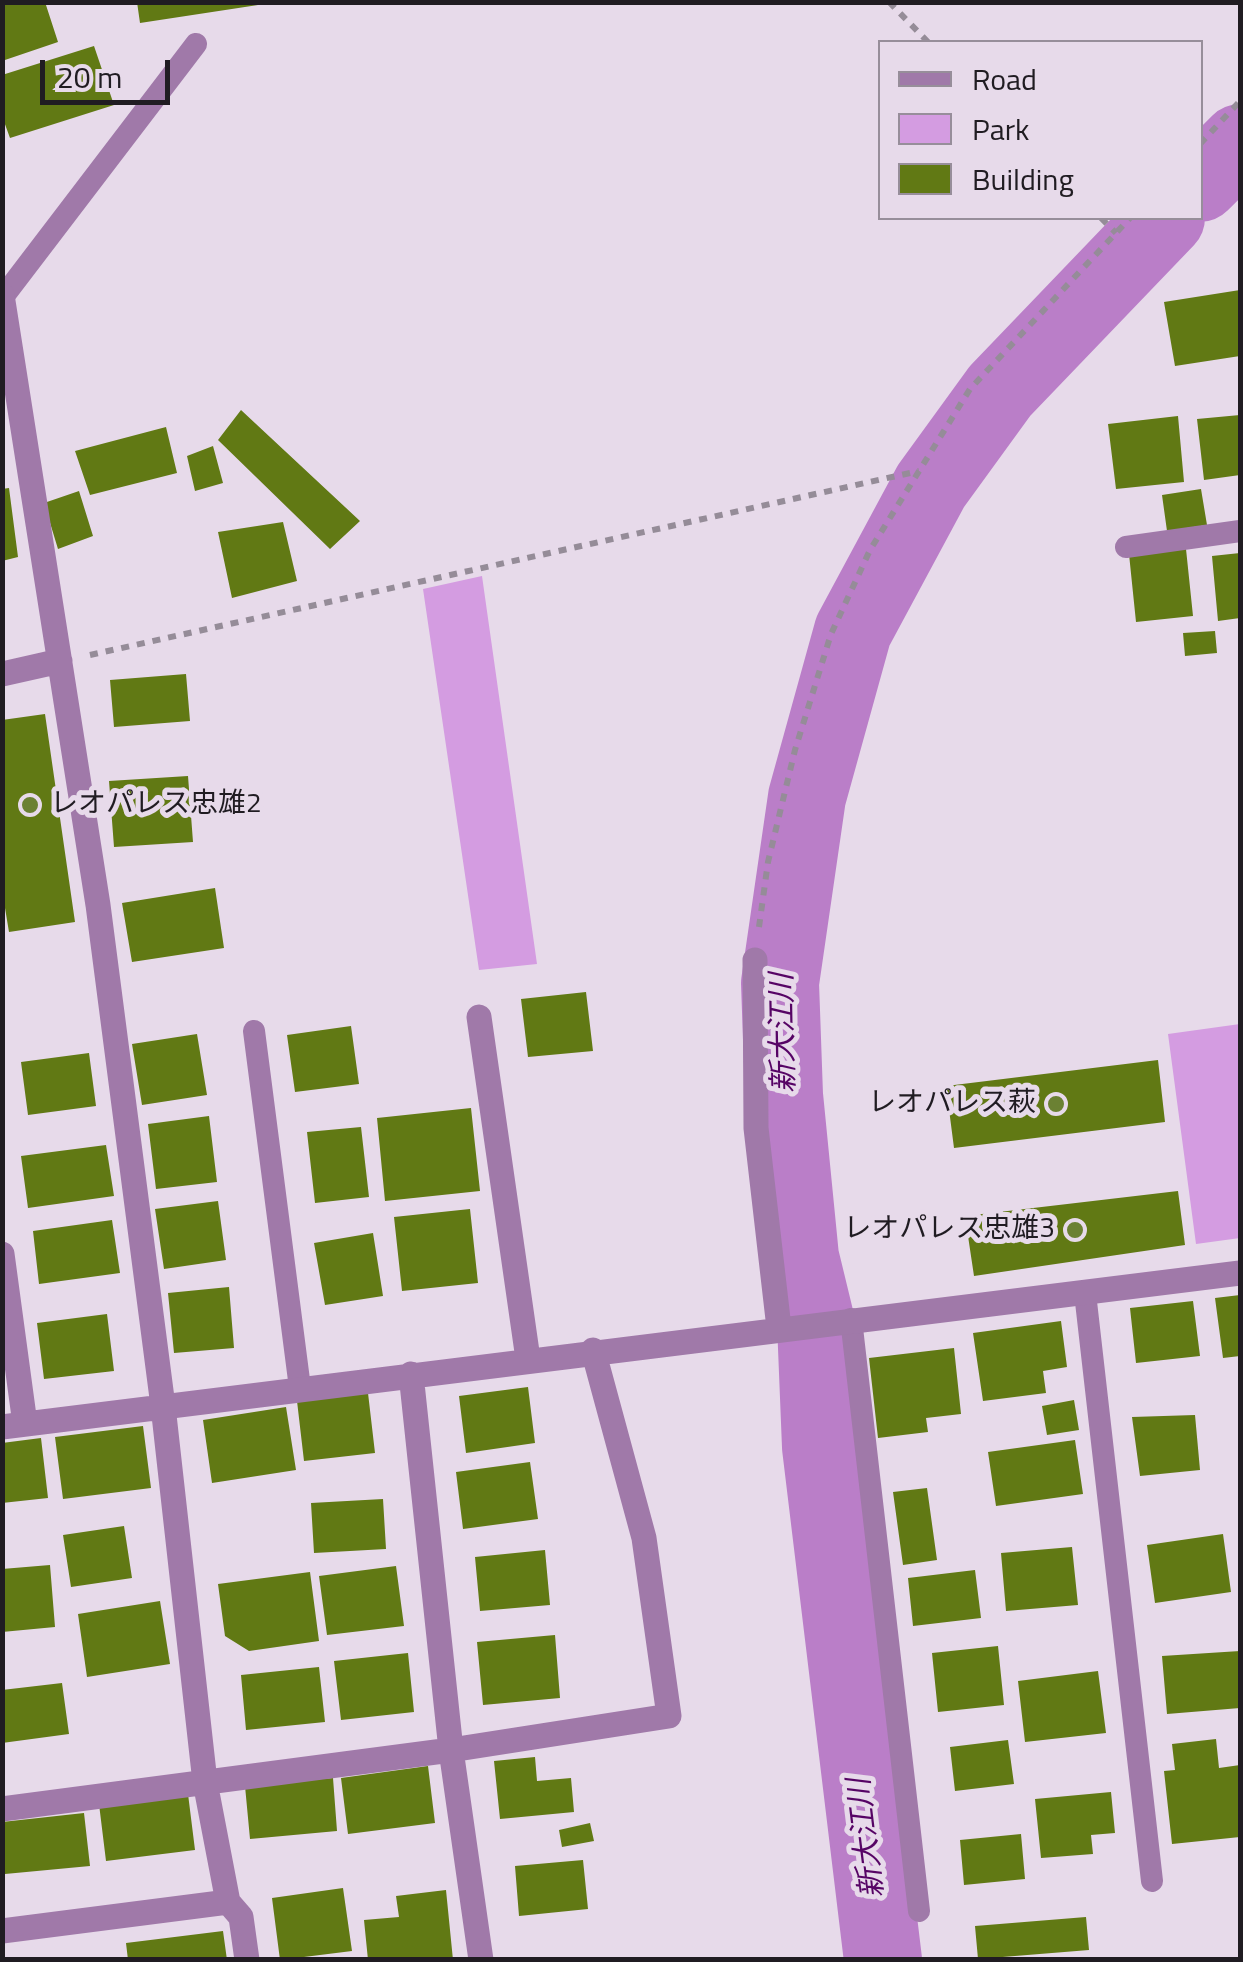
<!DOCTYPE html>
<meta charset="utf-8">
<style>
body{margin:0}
#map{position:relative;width:1243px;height:1962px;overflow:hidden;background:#e7daea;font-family:"Titillium Web",sans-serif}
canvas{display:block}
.frame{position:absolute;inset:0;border:5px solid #201c22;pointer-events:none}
.legend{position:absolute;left:878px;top:40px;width:325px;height:180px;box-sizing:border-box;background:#e7daea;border:2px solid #978e9a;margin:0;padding:12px 18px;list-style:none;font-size:30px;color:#201c22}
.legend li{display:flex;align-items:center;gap:20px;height:50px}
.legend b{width:50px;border:2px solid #978e9a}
.scale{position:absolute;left:40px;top:60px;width:130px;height:45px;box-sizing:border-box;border:5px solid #201c22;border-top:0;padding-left:12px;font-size:30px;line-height:35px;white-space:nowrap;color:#201c22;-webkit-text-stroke:8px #e7daea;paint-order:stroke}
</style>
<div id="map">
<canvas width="1243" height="1962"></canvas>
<div class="frame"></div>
<ul class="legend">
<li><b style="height:12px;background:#a079a9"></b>Road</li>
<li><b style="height:28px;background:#d49ce1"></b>Park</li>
<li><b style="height:28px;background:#617914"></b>Building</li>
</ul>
<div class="scale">20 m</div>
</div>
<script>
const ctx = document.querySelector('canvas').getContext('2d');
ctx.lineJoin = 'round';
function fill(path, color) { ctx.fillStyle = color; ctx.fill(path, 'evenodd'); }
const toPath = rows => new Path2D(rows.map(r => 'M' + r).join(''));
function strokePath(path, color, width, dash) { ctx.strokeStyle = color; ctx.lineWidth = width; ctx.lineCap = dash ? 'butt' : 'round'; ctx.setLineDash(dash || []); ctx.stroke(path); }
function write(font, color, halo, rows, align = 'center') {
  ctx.font = font + ' "Titillium Web","Noto Sans JP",sans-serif'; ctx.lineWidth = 10; ctx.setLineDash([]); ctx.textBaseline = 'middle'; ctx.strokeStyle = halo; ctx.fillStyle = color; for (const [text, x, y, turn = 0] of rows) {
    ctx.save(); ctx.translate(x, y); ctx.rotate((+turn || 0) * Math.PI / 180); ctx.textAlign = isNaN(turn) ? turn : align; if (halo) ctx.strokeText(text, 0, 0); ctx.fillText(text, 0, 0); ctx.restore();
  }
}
fill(toPath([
 [482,576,537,964,479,970,423,589],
 [1240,1024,1240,1238,1196,1244,1168,1034]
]), '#d49ce1');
strokePath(toPath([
 [1200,183,1240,143],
 [883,1960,821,1447,816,1323,800,1257,784,1095,780,983,807,797,853,631,931,486,1000,391,1166,218]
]), '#ba7ec8', 78);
fill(toPath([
 [2,2,45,2,58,42,2,61],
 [137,2,258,2,258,5,140,23],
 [94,46,114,105,10,138,2,116,2,75],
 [1240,290,1240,356,1175,366,1164,302],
 [241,410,360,521,330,549,218,440],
 [1240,415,1240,475,1204,480,1197,419],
 [1178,416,1184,482,1116,489,1108,424],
 [166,427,177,473,90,495,75,451],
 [213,446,223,483,195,491,187,456],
 [9,488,18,557,2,561,2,489],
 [1201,489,1207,525,1167,531,1162,495],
 [79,491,93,536,58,549,44,503],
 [283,522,297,581,232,598,218,532],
 [1186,549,1193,616,1136,622,1129,554],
 [1240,553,1240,618,1218,621,1212,556],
 [1215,631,1217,653,1185,656,1183,633],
 [186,674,190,721,114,727,110,680],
 [45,714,75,922,9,932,2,890,2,720],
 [188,776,193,842,114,847,109,781],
 [215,888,224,948,132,962,122,903],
 [586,992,593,1051,528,1057,521,999],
 [351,1026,359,1084,295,1092,287,1035],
 [197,1034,207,1095,142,1105,132,1044],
 [89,1053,96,1106,28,1115,21,1062],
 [1158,1060,1165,1122,954,1148,946,1086],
 [471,1108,480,1191,385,1201,377,1118],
 [209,1116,217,1182,156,1189,148,1124],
 [361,1127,369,1197,315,1203,307,1132],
 [106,1145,114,1196,28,1208,21,1156],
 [1178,1191,1185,1245,974,1276,965,1216],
 [218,1201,226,1260,164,1269,155,1209],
 [470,1209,478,1283,402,1291,394,1217],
 [112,1220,120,1273,39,1284,33,1231],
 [373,1233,383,1296,325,1305,314,1243],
 [229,1287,234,1348,174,1353,168,1293],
 [1240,1295,1240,1356,1223,1358,1215,1298],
 [1193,1301,1200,1356,1136,1363,1130,1308],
 [107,1314,114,1371,44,1379,37,1323],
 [1061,1321,1067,1367,1043,1371,1046,1393,983,1401,973,1333],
 [954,1348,961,1414,926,1418,928,1432,878,1438,869,1358],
 [528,1387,535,1443,466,1453,459,1396],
 [368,1393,375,1453,304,1461,297,1401],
 [1074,1400,1079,1430,1047,1435,1042,1406],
 [286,1407,296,1470,212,1483,203,1420],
 [1195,1415,1200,1470,1140,1476,1132,1417],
 [143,1426,151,1488,63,1499,55,1437],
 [41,1438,48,1498,2,1503,2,1443],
 [1075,1440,1083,1494,996,1506,988,1452],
 [530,1462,538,1519,463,1529,456,1472],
 [927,1488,937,1560,903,1565,893,1492],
 [383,1499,386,1549,314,1553,311,1503],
 [124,1526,132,1578,71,1587,63,1535],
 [1223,1534,1231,1592,1155,1603,1147,1545],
 [1072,1547,1078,1605,1006,1611,1001,1553],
 [545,1550,550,1605,480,1611,475,1557],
 [50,1565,55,1627,2,1632,2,1569],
 [396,1566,404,1626,327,1635,319,1576],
 [975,1570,981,1618,913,1626,908,1578],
 [310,1572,319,1641,249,1651,225,1636,218,1584],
 [160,1601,170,1664,87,1677,78,1614],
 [555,1635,560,1698,483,1705,477,1642],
 [998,1646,1004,1705,938,1712,932,1653],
 [1240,1651,1240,1708,1167,1714,1162,1656],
 [408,1653,414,1712,341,1720,334,1661],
 [319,1667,325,1722,246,1730,241,1675],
 [1098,1671,1106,1733,1025,1742,1018,1681],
 [62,1683,69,1734,2,1743,2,1690],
 [1216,1739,1219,1768,1240,1765,1240,1837,1172,1844,1164,1771,1175,1770,1172,1744],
 [1008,1740,1014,1784,955,1791,950,1747],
 [535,1757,537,1781,571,1778,574,1812,500,1819,494,1761],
 [428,1766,435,1823,348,1834,341,1778],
 [333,1778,337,1831,250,1839,245,1786],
 [1111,1792,1115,1833,1091,1835,1093,1854,1041,1858,1035,1799],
 [188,1794,195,1850,106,1861,99,1804],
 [84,1813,90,1866,5,1874,2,1822],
 [590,1823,594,1841,562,1847,559,1830],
 [1021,1834,1025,1879,964,1885,960,1840],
 [583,1860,588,1909,519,1916,515,1866],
 [343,1888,352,1951,280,1960,272,1898],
 [446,1890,453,1960,368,1960,364,1920,399,1917,396,1896],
 [1086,1917,1089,1950,978,1959,975,1926],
 [223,1931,227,1960,128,1960,126,1943]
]), '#617914');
strokePath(toPath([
 [889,2,928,42],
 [1200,144,1240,101],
 [1101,218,1116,233],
 [90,655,919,471],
 [759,927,768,862,795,750,831,634,870,550,970,389,1130,218]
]), '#958c98', 6, [8, 8]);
strokePath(toPath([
 [3,297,196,44],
 [1126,547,1240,531],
 [254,1031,300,1388],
 [1085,1293,1152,1881],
 [851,1319,919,1911]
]), '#a079a9', 22);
strokePath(toPath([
 [2,295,98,905,163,1406,205,1782,228,1902,241,1917,247,1960],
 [2,674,60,661],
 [755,960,756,1128,779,1328],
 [479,1017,528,1359],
 [2,1254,25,1424],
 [411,1374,451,1750,481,1960],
 [2,1427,1240,1273],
 [2,1809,451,1750,669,1716,644,1538,593,1350],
 [2,1931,228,1902]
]), '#a079a9', 25);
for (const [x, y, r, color] of [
 [30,805,10,"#6b8133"],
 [1056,1104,10,"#6b8133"],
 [1075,1230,10,"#6b8133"]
]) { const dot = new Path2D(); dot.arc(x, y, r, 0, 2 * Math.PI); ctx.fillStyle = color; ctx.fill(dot); strokePath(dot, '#e7daea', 4); }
write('28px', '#201c22', '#e7daea', [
 ["レオパレス忠雄2",50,805,"left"],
 ["レオパレス萩",1036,1104],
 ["レオパレス忠雄3",1055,1230]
], 'right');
write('italic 30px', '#560465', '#e7daea', [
 ["新大江川",785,1033,-91],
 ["新大江川",868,1838,-97]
]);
</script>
